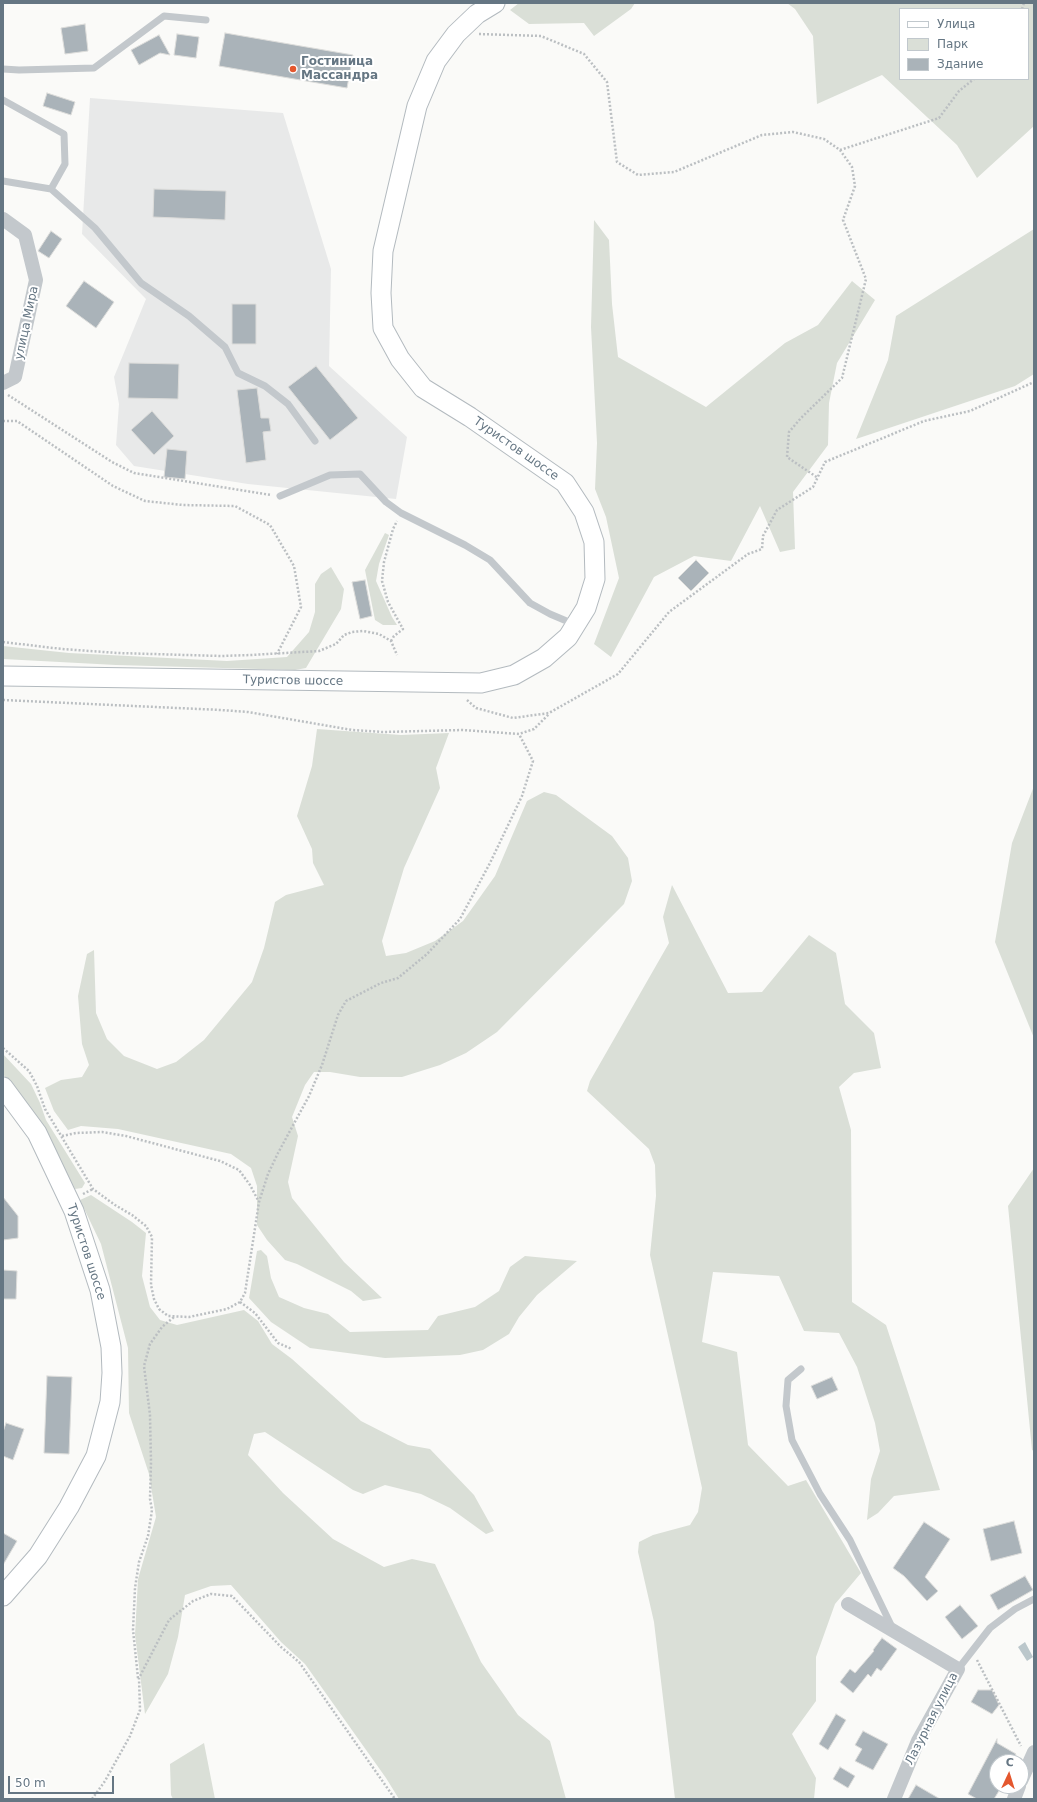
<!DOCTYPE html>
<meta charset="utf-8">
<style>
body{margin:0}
#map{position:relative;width:1037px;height:1802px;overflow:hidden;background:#fafaf8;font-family:"DejaVu Sans",sans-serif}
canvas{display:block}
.frame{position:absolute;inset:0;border:4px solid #657683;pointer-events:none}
.legend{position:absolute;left:899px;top:8px;width:130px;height:72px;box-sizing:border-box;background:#fff;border:1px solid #c1c8cd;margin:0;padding:5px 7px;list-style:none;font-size:12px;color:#657683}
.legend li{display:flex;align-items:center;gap:8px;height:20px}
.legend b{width:20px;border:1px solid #c1c8cd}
.north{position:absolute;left:989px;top:1754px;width:40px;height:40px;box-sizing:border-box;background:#fff;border:1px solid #c1c8cd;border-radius:50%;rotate:4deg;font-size:11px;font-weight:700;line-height:16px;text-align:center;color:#657683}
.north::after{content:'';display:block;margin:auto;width:14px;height:18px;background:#e4572e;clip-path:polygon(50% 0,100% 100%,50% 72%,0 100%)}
.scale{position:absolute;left:8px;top:1776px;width:106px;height:18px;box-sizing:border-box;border:2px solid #657683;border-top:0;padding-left:5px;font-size:12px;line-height:14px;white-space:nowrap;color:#657683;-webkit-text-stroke:3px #fff;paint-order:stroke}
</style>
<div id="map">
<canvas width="1037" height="1802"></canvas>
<div class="frame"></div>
<ul class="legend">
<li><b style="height:5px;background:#fff"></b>Улица</li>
<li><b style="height:11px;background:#dadfd7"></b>Парк</li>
<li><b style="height:11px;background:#aab3b9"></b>Здание</li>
</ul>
<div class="north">С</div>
<div class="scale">50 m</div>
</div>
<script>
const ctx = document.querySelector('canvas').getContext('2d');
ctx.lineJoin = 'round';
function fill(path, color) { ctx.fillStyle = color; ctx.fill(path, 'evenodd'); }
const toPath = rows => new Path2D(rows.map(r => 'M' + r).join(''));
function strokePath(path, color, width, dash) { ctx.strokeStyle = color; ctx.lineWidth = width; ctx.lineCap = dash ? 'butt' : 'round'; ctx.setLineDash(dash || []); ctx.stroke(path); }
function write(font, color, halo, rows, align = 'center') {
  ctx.font = font + ' "DejaVu Sans",sans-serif'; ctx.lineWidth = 4; ctx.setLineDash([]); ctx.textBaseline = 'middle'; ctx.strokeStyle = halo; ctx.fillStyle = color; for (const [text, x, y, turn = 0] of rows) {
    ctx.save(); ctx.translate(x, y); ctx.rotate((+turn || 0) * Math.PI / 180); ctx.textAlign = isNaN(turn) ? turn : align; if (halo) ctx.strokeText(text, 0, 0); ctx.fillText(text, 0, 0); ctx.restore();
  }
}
fill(toPath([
 [90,98,283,113,331,269,329,366,407,437,396,499,248,484,134,466,116,445,119,404,114,377,146,299,82,234]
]), '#e8e9e9');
fill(toPath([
 [519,3,635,3,631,9,594,36,584,23,529,24,510,10],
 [787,3,1034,3,1034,126,977,178,957,145,882,75,817,104,813,36,795,9],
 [900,9,1028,9,1028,79,900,79],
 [594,220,609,240,612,304,618,357,706,407,785,343,818,325,852,281,875,300,837,363,829,403,828,445,793,492,795,549,780,552,760,506,731,561,694,556,654,577,611,657,594,644,619,578,606,517,595,489,597,443,591,327],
 [1034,229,1034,374,1015,386,856,439,888,360,896,316],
 [385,533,389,535,379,564,376,581,392,617,397,625,383,625,375,620,365,570],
 [331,567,344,589,341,609,306,668,295,670,116,665,3,659,3,646,69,653,227,661,287,657,309,632,315,612,315,584,321,574],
 [317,729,401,735,449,733,436,768,440,788,404,868,382,941,386,956,406,953,435,941,463,921,495,876,527,801,544,792,556,795,612,836,628,858,632,881,624,904,497,1032,466,1053,440,1065,402,1077,360,1077,330,1072,314,1072,305,1085,292,1117,298,1136,288,1182,292,1198,344,1262,382,1298,363,1301,351,1291,297,1264,285,1260,267,1240,257,1225,257,1186,251,1168,231,1154,118,1129,81,1126,68,1130,54,1111,45,1088,61,1080,82,1077,89,1065,82,1044,78,996,87,954,94,950,96,1013,107,1039,124,1056,157,1069,176,1062,204,1040,252,982,264,948,275,902,286,895,324,885,313,863,312,849,297,816,312,766],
 [1034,786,1034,1038,995,942,1012,843],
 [672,885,728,993,762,992,809,935,836,953,845,1004,874,1033,881,1068,854,1073,839,1087,851,1130,852,1302,886,1325,940,1490,894,1496,878,1513,867,1520,871,1479,880,1451,875,1423,857,1367,839,1333,804,1331,779,1276,713,1272,702,1342,737,1352,748,1445,788,1486,806,1480,861,1573,835,1604,816,1657,816,1701,792,1734,816,1778,814,1799,675,1799,654,1622,638,1552,639,1542,653,1535,690,1525,698,1512,702,1488,650,1255,656,1196,655,1165,649,1149,587,1091,590,1081,669,943,663,917],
 [3,1054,31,1084,40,1103,46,1120,85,1183,82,1188,75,1189,46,1137,25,1104,3,1074],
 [1034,1168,1034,1451,1032,1450,1008,1206],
 [91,1195,132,1222,146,1233,142,1276,150,1307,160,1320,177,1325,244,1310,258,1321,272,1344,292,1359,361,1421,408,1445,430,1449,474,1495,494,1531,486,1534,450,1508,421,1494,385,1485,363,1494,353,1490,265,1432,254,1434,248,1455,283,1493,333,1539,384,1567,412,1559,435,1564,481,1662,518,1715,550,1741,566,1799,399,1799,386,1778,305,1664,281,1642,231,1585,211,1586,185,1595,178,1637,168,1674,145,1714,135,1635,138,1579,156,1517,149,1474,129,1413,128,1348,101,1244,80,1200],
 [261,1250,267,1256,271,1278,279,1297,304,1308,328,1314,350,1332,428,1330,438,1316,475,1307,499,1291,510,1267,525,1256,577,1261,537,1295,519,1317,509,1334,483,1350,460,1355,385,1358,310,1348,271,1322,249,1298,257,1251],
 [204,1743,215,1799,173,1799,171,1795,170,1764]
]), '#dadfd7');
fill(toPath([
 [1025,1642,1033,1657,1027,1661,1018,1647]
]), '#bbc7cb');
const building = toPath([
 [85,24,88,51,65,54,61,28,85,24],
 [225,33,353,55,347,88,219,66,225,33],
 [177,34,199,37,196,58,174,55,177,34],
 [159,35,170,55,160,53,139,65,131,50,159,35],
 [47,93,75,102,71,115,43,106,47,93],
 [154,189,226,191,225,220,153,217,154,189],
 [51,231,62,239,49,258,38,251,51,231],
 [84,281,114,302,96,328,66,306,84,281],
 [232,304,256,304,256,344,232,344,232,304],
 [129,363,179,364,178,399,128,398,129,363],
 [316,366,358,418,330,440,288,387,316,366],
 [257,388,261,418,269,418,271,431,263,432,266,460,246,463,237,390,257,388],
 [152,411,174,436,154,455,131,430,152,411],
 [167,449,187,451,185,479,164,477,167,449],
 [696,560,709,573,691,591,678,578,696,560],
 [365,580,372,616,360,619,352,582,365,580],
 [3,1197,18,1216,18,1238,3,1240,3,1197],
 [3,1270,17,1271,16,1299,3,1299,3,1270],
 [47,1376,72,1377,69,1454,44,1453,47,1376],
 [832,1377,838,1390,817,1399,811,1386,832,1377],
 [6,1423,24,1429,13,1460,3,1456,3,1432,6,1423],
 [1014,1521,1022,1553,991,1561,983,1529,1014,1521],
 [924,1522,950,1539,925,1577,938,1591,927,1601,904,1576,893,1568,924,1522],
 [3,1533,17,1541,3,1565,3,1533],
 [1025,1576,1033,1590,998,1610,990,1595,1025,1576],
 [960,1605,978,1626,962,1639,945,1617,960,1605],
 [882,1638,897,1649,881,1671,877,1668,871,1677,868,1674,853,1693,840,1682,850,1669,855,1673,874,1651,873,1650,882,1638],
 [978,1690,992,1690,999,1705,992,1714,971,1702,978,1690],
 [836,1714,846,1720,828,1750,819,1744,836,1714],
 [863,1731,888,1744,873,1770,855,1761,862,1749,855,1745,863,1731],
 [997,1739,997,1743,1016,1754,1011,1762,997,1762,997,1786,1002,1786,994,1799,977,1799,968,1794,997,1739],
 [840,1767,855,1776,848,1788,833,1779,840,1767],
 [916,1785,940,1799,908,1799,916,1785]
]);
fill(building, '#aab3b9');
strokePath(building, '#dcdcda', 1);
const secondary = toPath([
 [3,676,481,683,514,675,544,658,568,637,586,608,595,579,594,542,584,512,565,483,470,417,423,388,400,359,383,328,381,293,383,251,417,106,436,61,456,34,477,14,495,3],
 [3,1087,37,1133,74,1211,100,1290,111,1347,112,1373,110,1402,96,1456,69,1507,38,1556,3,1596]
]);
strokePath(secondary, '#b3babf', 21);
strokePath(toPath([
 [1022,9,1024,3],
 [479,34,541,36,584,54,607,82,617,162,638,175,674,172,762,135,793,132,824,139,840,150,852,167,855,186,843,220,866,279,842,378,801,418,789,432,787,457,818,478],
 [840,150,939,118,959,91,974,79],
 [8,395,112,462,134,473,271,495],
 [3,421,17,421,113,486,145,501,183,505,235,506,270,525,294,566,301,607,277,654],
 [391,641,394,636,403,629,388,602,382,581,384,562,393,529,397,521],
 [3,642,62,649,118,653,221,656,251,655,319,651,336,644,344,635,352,632,363,631,379,634,391,641,397,655],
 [3,700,221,710,248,712,352,730,383,732,463,730,519,734,534,729,549,714],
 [467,700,476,708,513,718,549,713,618,674,669,612,748,554,762,549,763,536,777,510,813,487,825,462,924,421,970,411,1034,382],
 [3,1048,29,1071,37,1086,45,1109,93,1189,115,1205,132,1215,146,1226,152,1237,151,1285,154,1299,159,1309,168,1316,189,1317,227,1309,240,1302,245,1293,259,1202,268,1174,278,1153,309,1096,322,1065,338,1015,346,1001,381,983,398,978,427,954,460,919,490,863,522,796,533,761,519,734],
 [62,1136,76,1133,102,1132,126,1136,220,1161,239,1170,250,1185,259,1202],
 [83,1194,93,1189],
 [240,1302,255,1313,278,1343,292,1349],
 [977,1660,1021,1746],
 [138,1678,133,1630,135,1588,139,1562,148,1536,152,1510,150,1499,151,1462,150,1415,144,1366,150,1344,162,1327,174,1317],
 [92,1799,105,1781,130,1736,140,1710,139,1678,169,1620,193,1601,211,1594,232,1596,281,1647,299,1662,395,1799]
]), '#bbbfc2', 2.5, [2, 2]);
strokePath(toPath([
 [3,69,19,70,94,68,164,16,206,20],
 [3,100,64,134,65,164,51,189],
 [3,181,51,189,95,228,141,283,189,316,225,347,238,373,265,386,288,404,315,441],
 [280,496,330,475,360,474,386,502,401,513,465,545,490,560,530,603,550,614,576,625],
 [801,1369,788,1380,786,1406,792,1440,820,1494,850,1540,892,1627],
 [958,1669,990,1628,1015,1609,1034,1599]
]), '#c3c8cc', 7);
strokePath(toPath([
 [3,219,25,235,36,280,15,377,3,383],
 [848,1604,958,1669,918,1741,894,1799],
 [1021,1781,1034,1752],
 [1014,1799,1019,1786]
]), '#c3c8cc', 14);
strokePath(secondary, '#fff', 19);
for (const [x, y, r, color] of [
 [293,69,4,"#e4572e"]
]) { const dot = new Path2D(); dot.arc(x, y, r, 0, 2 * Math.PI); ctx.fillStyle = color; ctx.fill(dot); strokePath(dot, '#fff', 1.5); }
write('bold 12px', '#657683', '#fff', [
 ["Гостиница",301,62],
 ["Массандра",301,76]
], 'left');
write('12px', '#657683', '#fff', [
 ["улица Мира",27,323,-78],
 ["Туристов шоссе",516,449,35],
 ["Туристов шоссе",293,681,1],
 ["Туристов шоссе",86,1252,72],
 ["Лазурная улица",932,1719,-63]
]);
</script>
